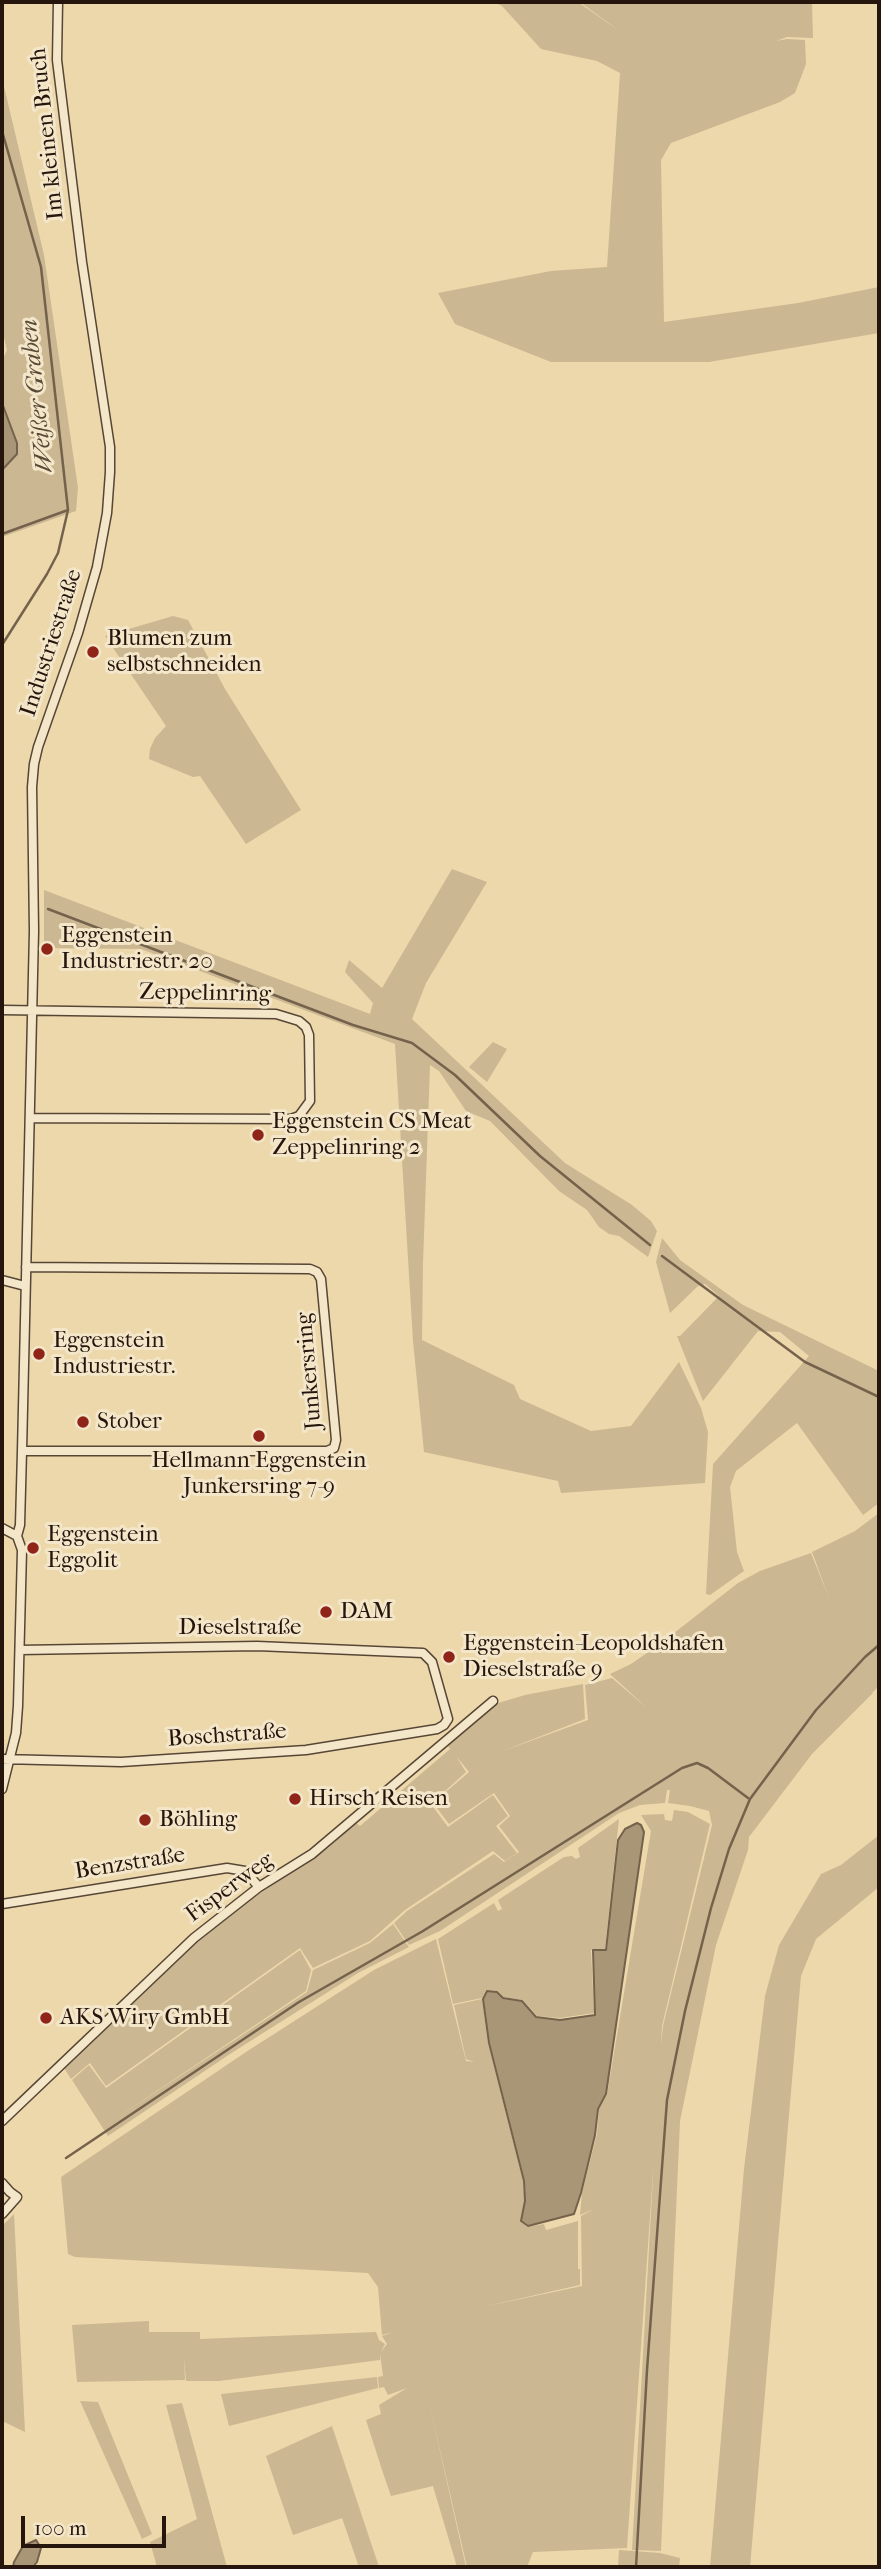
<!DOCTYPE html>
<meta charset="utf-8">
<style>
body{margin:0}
#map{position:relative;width:881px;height:2569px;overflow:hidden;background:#edd8ac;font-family:"IM FELL French Canon",serif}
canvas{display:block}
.frame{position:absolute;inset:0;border:4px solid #25150d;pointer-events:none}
.scale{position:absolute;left:21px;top:2516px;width:145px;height:32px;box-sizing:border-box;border:4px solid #25150d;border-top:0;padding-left:9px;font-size:21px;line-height:24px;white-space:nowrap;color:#25150d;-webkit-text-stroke:5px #f3e6c9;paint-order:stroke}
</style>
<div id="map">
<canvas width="881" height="2569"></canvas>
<div class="frame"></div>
<div class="scale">100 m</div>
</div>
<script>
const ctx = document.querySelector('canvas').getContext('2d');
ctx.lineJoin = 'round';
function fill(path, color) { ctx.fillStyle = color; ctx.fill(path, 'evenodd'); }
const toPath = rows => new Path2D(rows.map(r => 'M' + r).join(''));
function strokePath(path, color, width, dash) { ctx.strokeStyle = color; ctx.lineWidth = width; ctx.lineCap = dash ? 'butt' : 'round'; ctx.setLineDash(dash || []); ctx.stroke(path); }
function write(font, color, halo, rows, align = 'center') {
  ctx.font = font + ' "IM FELL French Canon",serif'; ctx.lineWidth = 6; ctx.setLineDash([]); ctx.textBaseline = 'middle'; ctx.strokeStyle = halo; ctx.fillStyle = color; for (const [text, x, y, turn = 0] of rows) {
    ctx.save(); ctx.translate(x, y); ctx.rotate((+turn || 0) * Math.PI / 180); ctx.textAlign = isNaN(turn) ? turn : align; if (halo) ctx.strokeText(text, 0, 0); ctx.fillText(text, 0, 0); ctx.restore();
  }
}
fill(toPath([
 [494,2,578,2,622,33,580,2,812,2,813,38,787,37,776,41,787,39,805,40,806,64,795,93,780,102,671,143,661,160,664,322,798,303,879,287,879,333,709,362,551,362,455,324,438,293,551,271,607,267,620,73,597,61,541,49,502,6],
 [2,78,44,255,78,488,76,511,2,537,2,470,17,453,17,443,2,403,2,361,7,350,2,329],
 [173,616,188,620,225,689,301,810,246,844,200,776,193,777,149,759,150,749,155,738,166,726,105,636],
 [452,869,487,882,426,983,412,1019,565,1163,632,1205,651,1221,657,1231,648,1257,619,1236,609,1234,599,1227,587,1210,559,1191,490,1121,466,1111,439,1071,430,1065,423,1263,422,1340,514,1385,520,1399,591,1431,631,1426,679,1362,701,1408,708,1432,705,1483,561,1493,558,1481,424,1452,413,1341,395,1044,141,949,44,948,44,890,370,1014,373,1003,345,972,349,960,382,988],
 [493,1042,507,1049,487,1082,469,1067],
 [662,1238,680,1260,743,1305,879,1371,879,1503,863,1515,797,1423,736,1471,730,1487,737,1552,744,1571,710,1595,706,1594,713,1464,809,1356,780,1332,758,1331,703,1401,677,1336,680,1336,719,1296,705,1284,698,1286,670,1313,656,1262],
 [879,1513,879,1686,873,1692,871,1691,873,1693,812,1754,749,1837,748,1850,716,1945,680,2121,661,2551,632,2550,654,2159,627,2548,533,2552,527,2567,467,2567,428,2398,466,2567,457,2567,433,2486,391,2496,383,2473,366,2420,381,2414,379,2405,407,2388,388,2395,384,2387,379,2388,378,2377,383,2376,380,2354,380,2360,219,2381,186,2381,184,2357,185,2380,77,2382,72,2325,149,2321,149,2332,200,2332,200,2339,376,2332,379,2340,385,2344,381,2352,387,2344,382,2336,393,2332,382,2335,378,2287,368,2273,75,2257,68,2254,61,2177,246,2052,374,1970,436,1939,466,2061,474,2062,466,2059,454,2005,482,1999,488,2043,523,2181,525,2201,521,2222,527,2227,544,2224,546,2230,578,2221,578,2269,580,2269,580,2285,482,2307,582,2286,581,2216,594,2209,580,2215,582,2193,597,2134,599,2109,607,2095,651,1831,641,1815,664,1814,665,1820,672,1821,674,1810,688,1812,710,1824,662,2026,661,2045,663,2026,712,1825,709,1811,690,1806,668,1803,670,1790,667,1790,665,1803,640,1805,619,1813,440,1931,409,1945,394,1923,407,1911,494,1854,504,1862,519,1852,499,1826,510,1816,494,1793,449,1824,433,1803,469,1772,456,1756,466,1772,431,1804,448,1827,493,1795,508,1816,496,1826,517,1853,505,1861,493,1851,405,1910,370,1941,313,1968,300,1948,106,2086,90,2063,71,2079,64,2068,198,1941,244,1904,328,1848,356,1823,360,1826,450,1749,448,1746,495,1704,525,1695,583,1684,585,1719,500,1752,588,1720,585,1685,612,1678,647,1708,610,1674,631,1664,660,1644,738,1583,760,1571,811,1553,829,1598,812,1552,855,1531],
 [619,1819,605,1949,591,1950,594,2013,560,2018,537,2016,523,2000,503,1997,498,1991,486,1990,482,1998,453,2004,438,1939,494,1903,498,1911,502,1909,498,1900,564,1857,572,1856,576,1859,580,1857,578,1848],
 [879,1835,879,1887,816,1939,801,1976,750,2567,710,2567,744,2169,765,1996,779,1945,821,1874,841,1865],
 [393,1924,409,1947,358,1973,230,2054,108,2136,72,2080,89,2065,106,2088,300,1950,311,1970,306,1991,106,2125,307,1992,313,1970,370,1943],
 [14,2214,25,2432,2,2421,2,2226],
 [377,2377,378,2388,229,2426,221,2394],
 [80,2401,98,2402,152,2534,142,2539],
 [182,2403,227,2567,157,2567,150,2542,197,2519,166,2405],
 [332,2426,379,2567,359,2567,342,2518,293,2535,266,2456],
 [619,2550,660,2553,680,2558,679,2567,618,2567]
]), '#cbb791');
const water = toPath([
 [2,403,17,443,17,454,2,470,2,403],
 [637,1823,641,1825,644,1832,606,2094,598,2109,595,2135,581,2193,574,2214,528,2226,521,2221,525,2201,524,2181,489,2043,483,1999,487,1991,497,1992,503,1998,522,2001,536,2017,560,2020,595,2015,593,1950,606,1950,618,1840,625,1829,637,1823],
 [36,2540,41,2548,37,2562,33,2567,13,2567,14,2562,23,2546,36,2540]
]);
fill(water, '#a99676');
strokePath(water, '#74624c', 2);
strokePath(toPath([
 [2,131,41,267,68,510,58,553,47,574,2,645],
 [2,534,68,510],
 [48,909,353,1025,412,1043,455,1075,540,1156,650,1245],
 [662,1256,805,1362,879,1397],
 [66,2158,299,2002,423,1931,682,1768,697,1763,708,1768,748,1798],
 [636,2567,647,2370,667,2100,685,2011,711,1908,729,1849,750,1799,816,1710,865,1657,879,1645]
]), '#74624c', 2.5);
const minor = toPath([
 [2,1010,276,1014,299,1021,306,1027,309,1035,310,1101,299,1116,291,1119,30,1118],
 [2,1280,25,1286],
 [22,1451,327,1451,334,1448,336,1440,321,1279,317,1272,310,1269,26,1267],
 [2,1528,17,1536],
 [2,1759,121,1762,306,1750,437,1729,444,1725,448,1719,432,1662,423,1653,257,1646,20,1650],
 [2,1789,16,1733,18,1706,22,1550,17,1536,20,1525,22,1451,34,931,32,787,34,764,38,747,78,633,97,567,107,513,110,472,110,447,82,262,57,60,58,2],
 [2,1904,227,1868,245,1871,259,1887],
 [2,2121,194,1938,259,1887,312,1854,493,1701],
 [2,2183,10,2192,17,2197,2,2214]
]);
strokePath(minor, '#574635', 11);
strokePath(minor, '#f3e6c9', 8);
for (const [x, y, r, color] of [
 [93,652,7,"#8f2418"],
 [47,949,7,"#8f2418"],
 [258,1135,7,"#8f2418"],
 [39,1354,7,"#8f2418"],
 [83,1422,7,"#8f2418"],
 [259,1436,7,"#8f2418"],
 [33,1548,7,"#8f2418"],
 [326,1612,7,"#8f2418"],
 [449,1657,7,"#8f2418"],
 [295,1799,7,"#8f2418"],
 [145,1820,7,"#8f2418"],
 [46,2018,7,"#8f2418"]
]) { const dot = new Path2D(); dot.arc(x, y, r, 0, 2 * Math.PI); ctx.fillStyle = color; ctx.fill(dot); strokePath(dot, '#f3e6c9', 2.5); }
write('23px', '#25150d', '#f3e6c9', [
 ["Im kleinen Bruch",48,134,-96],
 ["Industriestraße",52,643,-72],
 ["Zeppelinring",205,994,1],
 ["Junkersring",310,1371,-95],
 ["Dieselstraße",240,1628],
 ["Boschstraße",227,1736,-4],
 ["Benzstraße",130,1864,-9],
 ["Fisperweg",230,1888,-36]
]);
write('23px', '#25150d', '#f3e6c9', [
 ["Blumen zum",107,639],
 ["selbstschneiden",107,665],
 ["Eggenstein",61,936],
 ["Industriestr. 20",61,962],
 ["Eggenstein CS Meat",272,1122],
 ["Zeppelinring 2",272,1148],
 ["Eggenstein",53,1341],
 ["Industriestr.",53,1367],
 ["Stober",97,1422],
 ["Hellmann Eggenstein",259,1461,"center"],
 ["Junkersring 7-9",259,1487,"center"],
 ["Eggenstein",47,1535],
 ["Eggolit",47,1561],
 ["DAM",340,1612],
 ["Eggenstein-Leopoldshafen",463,1644],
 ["Dieselstraße 9",463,1670],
 ["Hirsch Reisen",309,1799],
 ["Böhling",159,1820],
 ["AKS Wiry GmbH",60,2018]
], 'left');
write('italic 24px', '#5a4937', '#f3e6c9', [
 ["Weißer Graben",38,396,-96]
]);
</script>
